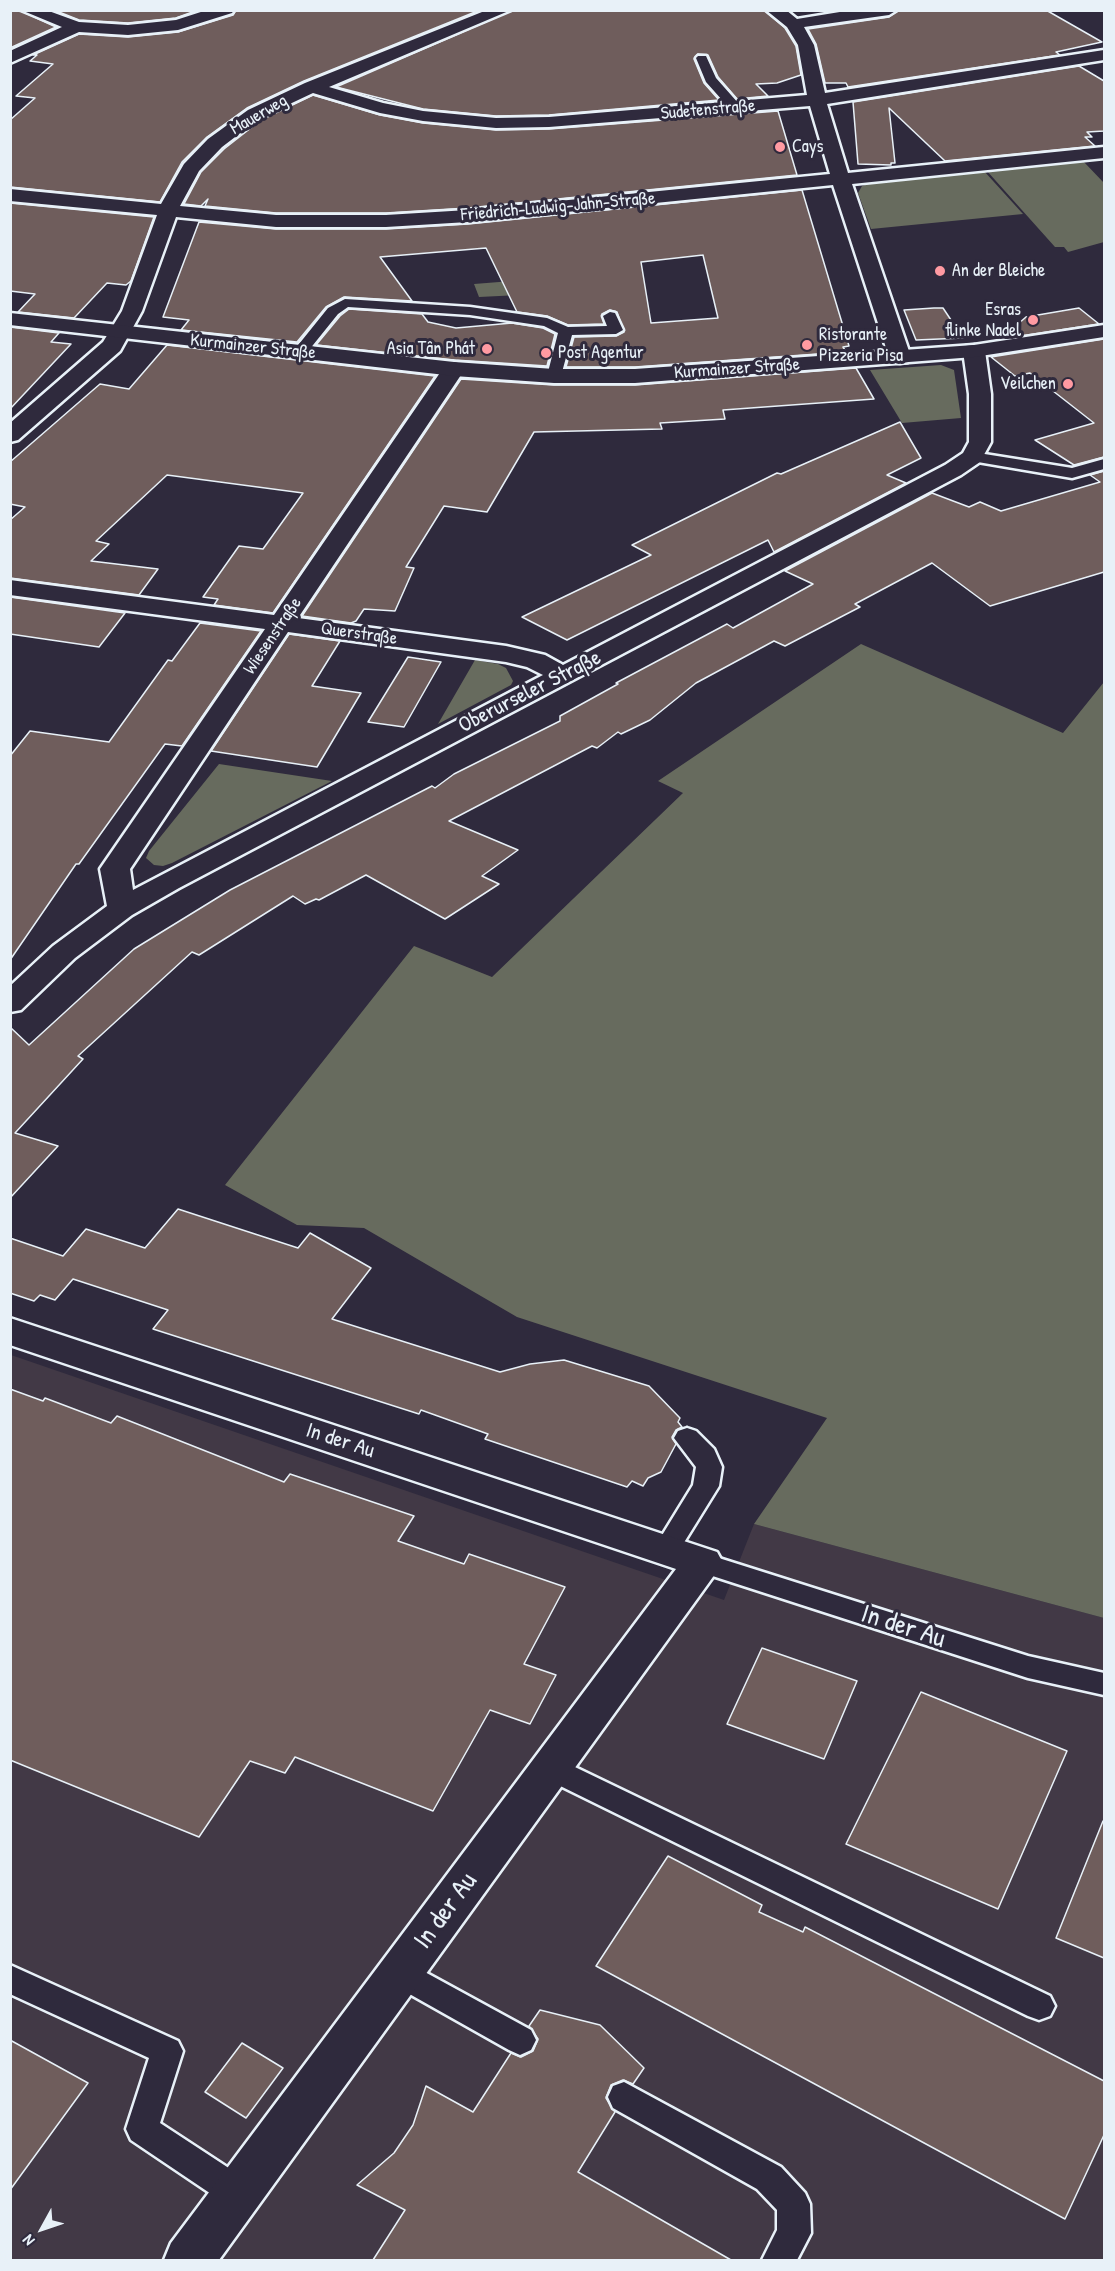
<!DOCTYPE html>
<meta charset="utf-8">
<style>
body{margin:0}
#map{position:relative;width:1115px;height:2271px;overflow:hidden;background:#2f2a3d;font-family:"Patrick Hand",sans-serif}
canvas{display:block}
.frame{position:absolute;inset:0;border:12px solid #e8f1f8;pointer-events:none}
.north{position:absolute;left:12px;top:2199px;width:60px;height:60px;-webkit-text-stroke:4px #2f2a3d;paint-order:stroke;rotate:230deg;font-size:16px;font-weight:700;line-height:24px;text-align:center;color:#e8f1f8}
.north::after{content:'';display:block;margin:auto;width:21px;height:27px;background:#e8f1f8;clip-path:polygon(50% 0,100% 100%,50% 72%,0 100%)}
</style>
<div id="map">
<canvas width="1115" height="2271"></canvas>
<div class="frame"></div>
<div class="north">N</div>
</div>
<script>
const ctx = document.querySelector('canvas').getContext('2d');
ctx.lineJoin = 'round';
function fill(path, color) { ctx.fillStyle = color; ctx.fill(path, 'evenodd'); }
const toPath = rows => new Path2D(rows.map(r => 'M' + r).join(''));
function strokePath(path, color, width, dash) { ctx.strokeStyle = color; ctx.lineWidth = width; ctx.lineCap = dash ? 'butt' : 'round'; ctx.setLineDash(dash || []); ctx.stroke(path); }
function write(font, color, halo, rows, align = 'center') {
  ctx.font = font + ' "Patrick Hand",sans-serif'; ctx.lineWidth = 6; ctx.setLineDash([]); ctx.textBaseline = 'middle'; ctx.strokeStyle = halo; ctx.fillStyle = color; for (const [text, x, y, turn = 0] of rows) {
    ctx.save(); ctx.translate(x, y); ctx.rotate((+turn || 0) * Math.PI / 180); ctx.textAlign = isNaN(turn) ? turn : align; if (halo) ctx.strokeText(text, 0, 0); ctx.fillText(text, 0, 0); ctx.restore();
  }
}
fill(toPath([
 [11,1355,724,1600,754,1524,1104,1618,1104,2260,11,2260]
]), '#423946');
fill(toPath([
 [1084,162,1104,183,1104,242,1068,252,1064,247,1055,247,987,171],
 [984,171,1023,214,871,229,858,193,862,186,876,181],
 [537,279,540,294,479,297,474,284],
 [941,365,954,370,961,418,902,423,870,370],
 [861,644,1063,733,1104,682,1104,1618,754,1524,827,1418,517,1317,364,1228,297,1225,225,1185,414,946,492,977,683,793,658,781],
 [475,660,498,664,506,668,513,681,511,685,438,724],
 [219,764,332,781,172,863,163,866,154,865,146,858,149,851]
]), '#676b5e');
const building = toPath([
 [10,10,19,10,56,27,10,48,10,10],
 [54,10,198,10,176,18,128,23,79,20,54,10],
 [236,10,480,10,304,81,247,108,207,137,182,162,160,202,10,187,10,120,35,98,16,96,53,64,30,61,37,55,33,55,79,34,128,37,178,32,233,15,236,10],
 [513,10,764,10,785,28,796,46,801,75,777,83,756,84,768,96,737,99,718,77,708,55,698,54,694,59,704,83,719,100,549,115,496,116,423,109,336,87,513,10],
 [899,10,1046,10,1102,42,1056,52,1060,55,848,87,846,83,825,83,816,44,808,29,889,17,899,10],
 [1079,66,1104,81,1104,131,1087,132,1092,137,1085,137,1095,146,945,161,889,108,895,163,891,163,891,165,858,164,853,102,1079,66],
 [313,95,380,115,423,123,496,130,549,129,778,111,797,175,468,208,386,213,276,213,205,206,208,199,201,206,184,204,201,172,224,149,261,120,313,95],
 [802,190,849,346,843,347,846,352,635,367,566,367,574,337,616,336,624,332,617,312,610,310,602,314,604,324,568,325,547,316,517,312,486,248,380,257,412,301,344,297,326,307,297,342,181,330,189,320,163,317,199,222,276,229,386,229,468,224,802,190],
 [703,255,718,318,651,323,641,262,703,255],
 [10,203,154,217,131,281,126,285,107,283,74,318,18,312,35,294,10,291,10,203],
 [934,308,943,308,963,338,916,340,904,310,934,308],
 [1079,308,1099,324,1001,339,1026,317,1079,308],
 [349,309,422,314,428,322,456,328,512,323,543,328,555,334,547,366,454,360,316,345,340,316,349,309],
 [10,327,59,333,51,342,71,344,10,409,10,327],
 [1104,339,1104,457,1074,465,1035,440,1094,423,1030,373,1015,376,991,357,1104,339],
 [167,345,435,376,273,613,214,605,218,599,203,597,239,546,263,549,303,493,167,475,96,541,109,544,91,561,158,569,139,595,10,578,10,520,25,507,10,504,10,462,100,384,129,389,167,345],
 [856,368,874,399,723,410,725,419,660,423,662,429,534,432,487,512,444,506,406,567,414,568,395,611,364,609,356,621,351,623,302,616,461,379,554,385,635,385,856,368],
 [900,422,921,458,887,475,906,483,774,552,768,540,567,640,522,617,651,555,632,545,777,473,781,474,900,422],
 [1104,471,1104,572,990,606,932,563,855,604,860,607,785,646,774,641,696,683,650,720,621,734,618,732,597,748,592,746,449,821,518,850,482,876,499,884,445,919,366,875,319,900,316,899,305,904,293,896,199,955,192,952,78,1056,83,1059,15,1133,58,1146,10,1198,10,1027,29,1045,134,949,230,890,432,786,435,788,454,774,560,721,560,716,618,684,616,683,727,624,733,628,813,584,785,571,932,493,969,507,980,502,1001,511,1100,482,1090,475,1104,471],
 [10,597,125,613,99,647,10,634,10,597],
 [200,623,261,631,182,746,165,744,79,864,76,864,10,960,10,756,30,731,109,742,168,660,172,661,200,623],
 [289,634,340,641,312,686,361,693,317,767,211,751,289,634],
 [408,657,441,662,404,727,368,722,408,657],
 [178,1209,298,1248,310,1233,371,1268,332,1319,500,1372,530,1364,564,1360,649,1386,680,1418,678,1422,682,1427,676,1430,672,1437,676,1444,661,1472,648,1478,643,1486,632,1481,627,1487,485,1439,488,1434,421,1410,419,1414,153,1329,168,1310,73,1279,55,1300,40,1295,34,1301,10,1293,10,1238,63,1256,86,1229,145,1248,178,1209],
 [10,1389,43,1401,45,1398,111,1423,117,1416,284,1482,290,1474,414,1516,398,1541,464,1564,469,1554,565,1587,524,1664,556,1675,530,1724,490,1710,433,1811,295,1757,285,1773,250,1761,199,1837,10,1760,10,1389],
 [762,1648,857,1681,824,1759,727,1724,762,1648],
 [921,1692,1067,1751,998,1909,846,1844,921,1692],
 [1103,1821,1104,1821,1104,1958,1056,1938,1103,1821],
 [668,1856,762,1905,759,1912,803,1932,805,1927,1104,2081,1104,2135,1065,2219,596,1966,668,1856],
 [540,2010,600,2025,644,2068,633,2084,623,2080,611,2085,606,2098,615,2112,578,2172,731,2260,373,2260,405,2210,357,2185,394,2153,413,2125,426,2086,473,2112,511,2053,521,2057,533,2051,538,2039,529,2026,540,2010],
 [10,2040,88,2083,10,2190,10,2040],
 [242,2043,283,2068,246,2118,205,2092,242,2043]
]);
fill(building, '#6f5d5c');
strokePath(building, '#e8f1f8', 1.5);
const lane = toPath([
 [698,56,706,56,716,78,739,104,739,110,731,110,706,82,696,58,698,56],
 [345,299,470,307,547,318,568,327,607,326,603,316,610,312,615,313,623,330,616,334,572,335,561,376,554,380,547,376,558,333,544,326,470,315,348,307,338,314,305,355,295,355,293,352,295,349,328,308,345,299],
 [972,452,1072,468,1104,459,1104,469,1072,478,966,460,964,457,972,452],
 [687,1428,696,1431,714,1449,722,1467,719,1486,675,1557,666,1560,657,1557,653,1550,693,1485,696,1467,674,1438,678,1431,687,1428],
 [703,1553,1028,1656,1104,1673,1104,1695,1028,1678,694,1570,690,1563,694,1556,703,1553],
 [550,1755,1050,1996,1055,2006,1050,2016,1039,2020,1028,2016,540,1776,536,1767,540,1758,550,1755],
 [401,1959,531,2030,536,2040,531,2050,520,2055,509,2050,390,1983,386,1973,390,1963,401,1959],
 [10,1965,178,2041,183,2051,160,2123,250,2182,255,2193,250,2204,238,2209,226,2204,131,2140,126,2129,149,2058,10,1994,10,1965],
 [624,2082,781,2167,805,2193,810,2204,811,2233,797,2260,762,2260,777,2230,777,2210,757,2189,613,2108,608,2097,613,2086,624,2082]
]);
const street = toPath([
 [21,10,46,10,79,22,128,25,176,20,207,10,234,10,232,13,178,30,128,35,79,32,10,63,10,51,62,27,21,10],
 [487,10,511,10,329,87,383,103,423,111,496,118,549,117,807,95,798,45,787,27,766,10,786,10,797,19,852,10,897,10,889,15,804,27,814,45,825,93,1104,50,1104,60,827,104,848,173,1104,147,1104,158,852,184,911,357,908,362,900,363,892,362,889,357,833,185,468,222,386,227,276,227,176,217,142,311,120,351,18,440,10,442,10,423,103,342,122,311,157,215,10,201,10,189,161,204,184,164,208,139,248,110,305,83,487,10],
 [313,93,380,113,423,121,496,128,549,127,810,106,830,174,468,210,386,215,276,215,180,206,199,171,222,147,260,118,313,93],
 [974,345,982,346,985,351,991,394,991,442,980,462,961,475,179,888,132,915,75,958,21,1010,10,1012,10,986,53,946,107,906,100,869,265,629,10,595,10,580,274,615,446,364,454,362,462,364,465,369,298,618,506,646,545,655,563,665,945,465,963,453,969,442,969,394,963,351,966,346,974,345],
 [288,632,506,662,527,667,543,675,133,890,130,869,288,632],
 [10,1318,717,1552,723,1563,219,2260,164,2260,171,2243,676,1569,10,1345,10,1318]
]);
const secondary = toPath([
 [10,313,454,362,554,369,635,369,974,345,1104,325,1104,337,974,357,635,383,554,383,454,376,10,325,10,313]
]);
strokePath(lane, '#e8f1f8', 5);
strokePath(street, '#e8f1f8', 5);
strokePath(secondary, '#e8f1f8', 5);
fill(lane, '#2f2a3d');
fill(street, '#2f2a3d');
fill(secondary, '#2f2a3d');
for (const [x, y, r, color] of [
 [780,147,6,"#ff9aa2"],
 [940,271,6,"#ff9aa2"],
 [1033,320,6,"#ff9aa2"],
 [807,345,6,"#ff9aa2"],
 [487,349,6,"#ff9aa2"],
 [546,353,6,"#ff9aa2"],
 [1068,384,6,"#ff9aa2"]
]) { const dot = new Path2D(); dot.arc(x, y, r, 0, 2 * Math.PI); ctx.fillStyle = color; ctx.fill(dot); strokePath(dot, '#2f2a3d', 2); }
write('18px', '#e8f1f8', '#2f2a3d', [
 ["Sudetenstraße",708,110,-5],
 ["Mauerweg",259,115,-30],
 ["Friedrich-Ludwig-Jahn-Straße",558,207,-5],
 ["Kurmainzer Straße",253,347,6],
 ["Kurmainzer Straße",737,369,-4],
 ["Querstraße",359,634,8],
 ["Wiesenstraße",273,636,-56]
]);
write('18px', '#e8f1f8', '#2f2a3d', [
 ["Cays",792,147],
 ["An der Bleiche",952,271],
 ["Esras",1021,310,"right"],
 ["flinke Nadel",1021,331,"right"],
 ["Ristorante",819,335],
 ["Pizzeria Pisa",819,356],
 ["Asia Tân Phát",475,349,"right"],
 ["Post Agentur",558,353],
 ["Veilchen",1056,384,"right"]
], 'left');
write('22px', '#e8f1f8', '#2f2a3d', [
 ["Oberurseler Straße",530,692,-27],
 ["In der Au",340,1441,18]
]);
write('27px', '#e8f1f8', '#2f2a3d', [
 ["In der Au",903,1627,18],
 ["In der Au",446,1911,-54]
]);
</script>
